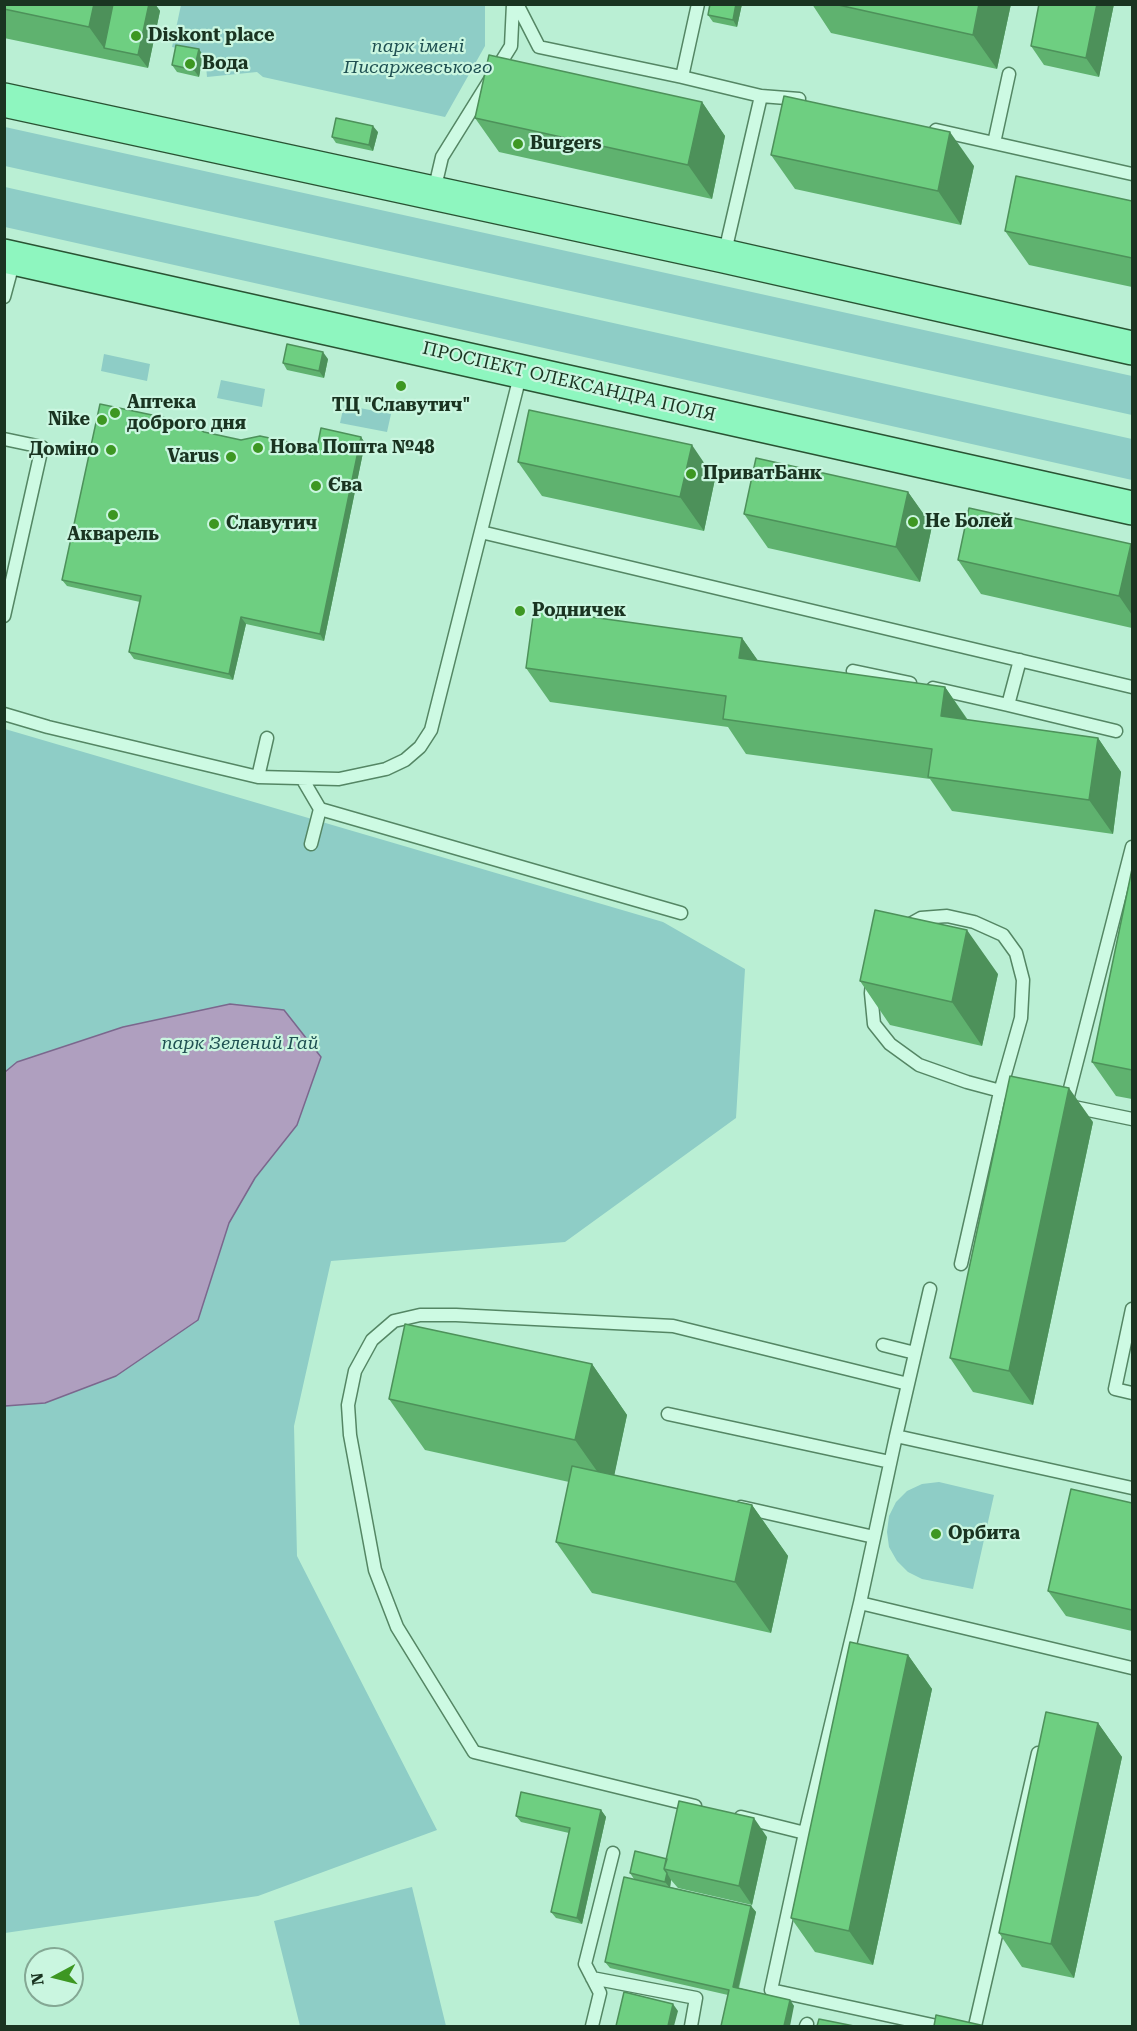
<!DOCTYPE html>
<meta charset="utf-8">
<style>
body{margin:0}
#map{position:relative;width:1137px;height:2031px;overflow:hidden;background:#baefd4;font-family:"Roboto Serif",serif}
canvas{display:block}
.frame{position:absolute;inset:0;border:6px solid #1a3421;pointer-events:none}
.north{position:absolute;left:24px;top:1947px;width:60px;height:60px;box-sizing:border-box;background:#caf6e0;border:2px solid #84a894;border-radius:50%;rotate:263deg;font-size:16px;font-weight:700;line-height:24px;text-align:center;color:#1a3421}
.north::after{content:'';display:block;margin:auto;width:21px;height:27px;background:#3d9722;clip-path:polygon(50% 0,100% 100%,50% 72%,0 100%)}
</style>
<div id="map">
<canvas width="1137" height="2031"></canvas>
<div class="frame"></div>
<div class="north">N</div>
</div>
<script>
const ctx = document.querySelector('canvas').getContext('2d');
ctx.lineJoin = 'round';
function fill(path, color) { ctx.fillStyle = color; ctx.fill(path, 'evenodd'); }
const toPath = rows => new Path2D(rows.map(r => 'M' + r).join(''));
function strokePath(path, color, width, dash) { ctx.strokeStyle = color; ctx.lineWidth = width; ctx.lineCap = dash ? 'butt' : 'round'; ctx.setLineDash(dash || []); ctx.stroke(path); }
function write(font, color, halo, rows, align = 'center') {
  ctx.font = font + ' "Roboto Serif",serif'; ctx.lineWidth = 4.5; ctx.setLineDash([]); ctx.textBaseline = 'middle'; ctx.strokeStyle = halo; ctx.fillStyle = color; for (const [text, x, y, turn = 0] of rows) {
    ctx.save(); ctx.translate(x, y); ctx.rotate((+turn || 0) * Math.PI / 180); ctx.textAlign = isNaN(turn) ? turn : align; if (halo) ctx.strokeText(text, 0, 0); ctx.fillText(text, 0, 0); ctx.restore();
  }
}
fill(toPath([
 [181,5,485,5,485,46,445,117,263,77,257,72,207,77,205,54,172,47],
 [5,127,1132,376,1132,415,5,166],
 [5,187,1132,439,1132,480,5,227],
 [104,354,150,364,147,381,101,371],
 [221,380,265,389,262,407,217,398],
 [344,405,391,414,387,432,340,423],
 [5,729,663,922,745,969,736,1118,565,1242,331,1261,294,1426,297,1556,437,1830,258,1896,5,1933],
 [939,1482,994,1495,973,1589,922,1579,908,1572,897,1561,889,1547,887,1532,889,1516,896,1502,907,1491,922,1484],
 [412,1887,446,2026,300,2026,274,1921]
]), '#8ecdc6');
const water = toPath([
 [230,1004,284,1010,321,1057,297,1125,255,1178,229,1223,198,1320,116,1376,45,1403,5,1406,5,1072,17,1062,123,1027,230,1004]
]);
fill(water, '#af9fbf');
strokePath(water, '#7b678d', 1.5);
const service = toPath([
 [517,4,539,47,682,77,761,96,799,99],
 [682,77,698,4],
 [936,130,1132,174],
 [994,143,1009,74],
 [434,191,442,157,511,46,513,4],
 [724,256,761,96],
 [4,297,14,260],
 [4,439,42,447,4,616],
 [481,532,1132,687],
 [1020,660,1008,705,1116,731],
 [853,671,910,683],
 [933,688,1008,705],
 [4,714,48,727,258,777,339,779,386,769,405,760,420,747,431,730,521,372],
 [258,777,267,738],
 [303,780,320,809,681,913],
 [311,844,320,809],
 [903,928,921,918,947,916,974,922,1003,935,1016,953,1023,980,1021,1018,1000,1092,961,1264],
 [872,983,871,993,874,1024,890,1044,919,1065,967,1082,1023,1097],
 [1066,1104,1132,847],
 [1069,1106,1132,1119],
 [930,1289,896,1436,1132,1488],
 [1132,1309,1115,1389,1132,1393],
 [883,1345,915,1353],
 [668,1414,890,1462],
 [896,1436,860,1603,1132,1668],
 [741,1507,874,1537],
 [695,1806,474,1752,397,1627,375,1570,350,1435,348,1405,355,1371,372,1340,394,1321,420,1315,456,1315,673,1326,908,1384],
 [741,1817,805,1833,860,1603],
 [805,1833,771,1990,937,2026],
 [592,1978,696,1998,691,2026],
 [592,2026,600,1993,585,1964,613,1853],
 [806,2026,807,2024],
 [975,2026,1038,1753]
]);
const primary = toPath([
 [4,100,724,256,1132,348],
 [4,256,1132,508]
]);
strokePath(service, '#548664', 15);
strokePath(primary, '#295333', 36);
strokePath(service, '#cdfae3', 12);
strokePath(primary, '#8ef6bf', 33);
fill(toPath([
 [4,4,155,4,160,11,148,68,4,38],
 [742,4,737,27,713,22,708,15],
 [812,4,1011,4,997,69,831,33],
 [1114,4,1099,77,1044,65,1031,46],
 [199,49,203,56,199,77,177,72,172,65],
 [702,102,725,136,712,199,499,152,475,118],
 [378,132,373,151,336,143,332,137],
 [771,155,974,166,961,225,795,189],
 [1132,201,1132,287,1029,265,1005,231],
 [328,359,324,378,287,370,283,363],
 [361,437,365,443,324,641,246,624,233,680,134,659,129,652,140,602,67,586,62,580,241,440,317,448],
 [518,462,715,479,704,531,542,496],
 [908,492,932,526,920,582,768,548,744,514],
 [1131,544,1132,546,1132,628,981,594,958,560],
 [742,638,758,661,945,687,968,720,1098,738,1121,772,1113,834,952,811,930,779,746,754,728,727,550,702,526,668],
 [1132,869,1132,1099,1116,1096,1092,1062],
 [998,974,982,1046,890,1025,860,981],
 [1093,1122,1033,1405,973,1392,950,1358],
 [592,1364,627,1415,614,1475,752,1505,788,1556,771,1633,592,1593,556,1542,569,1482,425,1450,389,1399],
 [1132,1503,1132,1631,1066,1616,1048,1591],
 [908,1655,932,1689,873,1965,815,1952,791,1918],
 [1098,1723,1122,1757,1074,1978,1022,1967,999,1933],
 [601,1810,606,1817,582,1924,556,1918,551,1912,569,1833,521,1822,516,1816],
 [767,1837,752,1905,678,1888,671,1880,670,1887,751,1906,756,1912,739,1988,790,2000,794,2006,728,1995,610,1968,605,1962,634,1879,630,1873,667,1859]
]), '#5fb26f');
fill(toPath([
 [94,4,125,4,104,48,89,27],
 [149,4,155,4,160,11,148,68,138,55],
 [736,4,742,4,737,27,733,20],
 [979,4,1011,4,997,69,973,35],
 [1097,4,1114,4,1099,77,1086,58],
 [199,49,203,56,199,77,194,70],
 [702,102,725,136,712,199,688,165],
 [373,126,378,132,373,151,369,145],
 [950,132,974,166,961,225,938,191],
 [323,352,328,359,324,378,319,371],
 [361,437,365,443,324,641,320,634],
 [692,445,715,479,704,531,680,497],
 [908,492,932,526,920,582,896,547],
 [1131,544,1132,546,1132,615,1119,596],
 [241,617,246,624,233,680,229,674],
 [742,638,766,672,739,658],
 [945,687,968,721,941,716],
 [1098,738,1121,772,1113,834,1089,800],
 [967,930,998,974,982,1046,952,1002],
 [1069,1088,1093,1122,1033,1405,1009,1371],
 [592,1364,627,1415,611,1491,575,1440],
 [752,1505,788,1556,771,1633,735,1582],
 [908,1655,932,1689,873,1965,849,1931],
 [1098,1723,1122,1757,1074,1978,1051,1944],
 [601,1810,606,1817,582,1924,577,1918],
 [754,1818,767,1837,752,1905,739,1886],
 [667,1873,671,1880,670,1888,665,1882],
 [751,1906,756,1912,737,1993,733,1987],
 [790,2000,794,2006,790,2026,784,2026],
 [673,2004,678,2011,674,2026,668,2026]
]), '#4d915a');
const building = toPath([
 [4,4,94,4,89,27,4,9,4,4],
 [113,4,149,4,138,55,104,48,113,4],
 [710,4,736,4,733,20,708,15,710,4],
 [834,4,979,4,973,35,834,4],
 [1039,4,1097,4,1086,58,1031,46,1039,4],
 [176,45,199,49,194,70,172,65,176,45],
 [489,55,702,102,688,165,475,118,489,55],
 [784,96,950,132,938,191,771,155,784,96],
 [336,118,373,126,369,145,332,137,336,118],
 [1016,176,1132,201,1132,258,1005,231,1016,176],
 [287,344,323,352,319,371,283,363,287,344],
 [100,404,190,423,204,432,241,440,260,436,317,448,321,428,361,437,320,634,241,617,229,674,129,652,141,596,62,580,100,404],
 [529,410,692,445,680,497,518,462,529,410],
 [756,458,908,492,896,547,744,514,756,458],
 [969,508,1131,544,1119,596,958,560,969,508],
 [534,609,742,638,739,658,945,687,941,716,1098,738,1089,800,928,777,932,749,723,719,726,696,526,668,534,609],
 [1132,869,1132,1070,1092,1062,1132,869],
 [875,910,967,930,952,1002,860,981,875,910],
 [1010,1076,1069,1088,1009,1371,950,1358,1010,1076],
 [405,1324,592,1364,575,1440,389,1399,405,1324],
 [572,1466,752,1505,735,1582,556,1542,572,1466],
 [1071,1489,1132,1503,1132,1610,1048,1591,1071,1489],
 [850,1642,908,1655,849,1931,791,1918,850,1642],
 [1046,1712,1098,1723,1051,1944,999,1933,1046,1712],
 [521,1792,601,1810,577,1918,551,1912,570,1828,516,1816,521,1792],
 [679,1801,754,1818,739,1886,664,1869,679,1801],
 [635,1851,667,1859,664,1869,667,1873,665,1882,630,1873,635,1851],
 [624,1877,751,1906,733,1987,790,2000,784,2026,721,2026,729,1990,605,1962,624,1877],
 [624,1992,673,2004,668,2026,616,2026,624,1992],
 [936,2015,985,2026,934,2026,936,2015],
 [819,2019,854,2026,817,2026,819,2019]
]);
fill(building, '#6ecf81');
strokePath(building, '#4d915a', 1.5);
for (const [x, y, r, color] of [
 [136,36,6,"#3d9722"],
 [190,64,6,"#3d9722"],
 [518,144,6,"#3d9722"],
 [401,386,6,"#3d9722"],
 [115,413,6,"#3d9722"],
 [102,420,6,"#3d9722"],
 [258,448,6,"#3d9722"],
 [111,450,6,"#3d9722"],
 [231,457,6,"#3d9722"],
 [691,474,6,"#3d9722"],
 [316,486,6,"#3d9722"],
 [113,515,6,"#3d9722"],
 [913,522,6,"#3d9722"],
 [214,524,6,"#3d9722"],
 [520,611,6,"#3d9722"],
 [936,1534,6,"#3d9722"]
]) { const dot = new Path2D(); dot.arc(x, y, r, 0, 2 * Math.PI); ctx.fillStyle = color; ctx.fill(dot); strokePath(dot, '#caf6e0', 2); }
write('bold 18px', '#1a3421', '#caf6e0', [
 ["Diskont place",148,36],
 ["Вода",202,64],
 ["Burgers",530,144],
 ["Аптека",127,403],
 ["доброго дня",127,424],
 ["ТЦ \"Славутич\"",401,406,"center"],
 ["Nike",90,420,"right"],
 ["Нова Пошта №48",270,448],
 ["Доміно",99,450,"right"],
 ["Varus",219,457,"right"],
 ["ПриватБанк",703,474],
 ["Єва",328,486],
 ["Не Болей",925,522],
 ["Славутич",226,524],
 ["Акварель",113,535,"center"],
 ["Родничек",532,611],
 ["Орбита",948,1534]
], 'left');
write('italic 18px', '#1f5052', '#caf6e0', [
 ["парк імені",418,47],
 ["Писаржевського",418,68],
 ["парк Зелений Гай",240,1044]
]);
write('18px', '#1a3421', '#caf6e0', [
 ["ПРОСПЕКТ ОЛЕКСАНДРА ПОЛЯ",569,382,13]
]);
</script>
